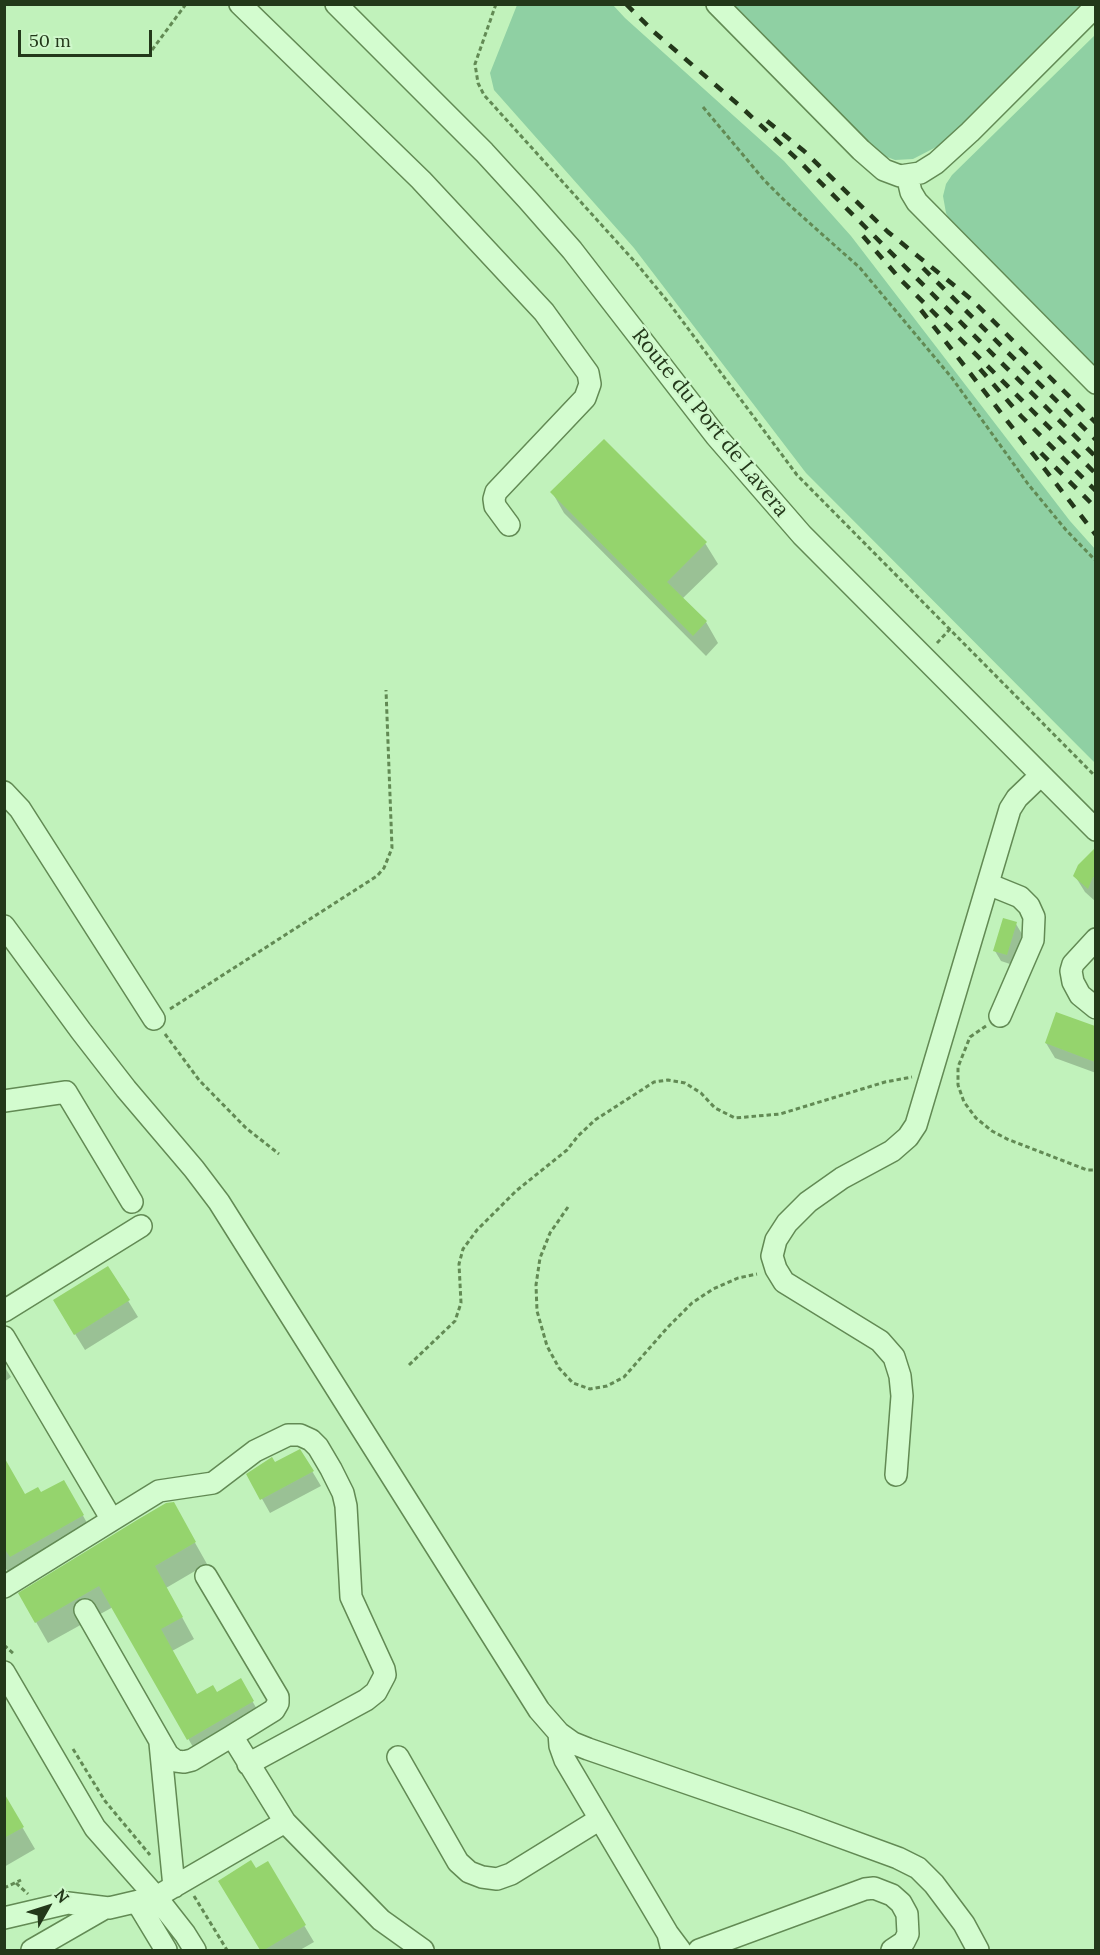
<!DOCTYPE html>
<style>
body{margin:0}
#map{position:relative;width:1100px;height:1955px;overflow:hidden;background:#c1f2bb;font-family:Lora,serif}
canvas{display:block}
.frame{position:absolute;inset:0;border:6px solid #23381a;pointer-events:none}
.north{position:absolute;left:18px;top:1877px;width:60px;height:60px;-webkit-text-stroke:4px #cff8cb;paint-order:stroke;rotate:51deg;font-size:16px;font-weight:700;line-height:24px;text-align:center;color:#23381a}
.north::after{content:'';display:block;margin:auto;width:21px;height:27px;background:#23381a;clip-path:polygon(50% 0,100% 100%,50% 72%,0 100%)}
.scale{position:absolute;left:18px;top:30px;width:134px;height:27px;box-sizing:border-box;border:3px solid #23381a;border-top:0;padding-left:8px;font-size:18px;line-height:21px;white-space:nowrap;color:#23381a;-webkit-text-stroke:4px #cff8cb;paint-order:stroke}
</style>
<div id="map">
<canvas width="1100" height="1955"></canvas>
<div class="frame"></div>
<div class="north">N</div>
<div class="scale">50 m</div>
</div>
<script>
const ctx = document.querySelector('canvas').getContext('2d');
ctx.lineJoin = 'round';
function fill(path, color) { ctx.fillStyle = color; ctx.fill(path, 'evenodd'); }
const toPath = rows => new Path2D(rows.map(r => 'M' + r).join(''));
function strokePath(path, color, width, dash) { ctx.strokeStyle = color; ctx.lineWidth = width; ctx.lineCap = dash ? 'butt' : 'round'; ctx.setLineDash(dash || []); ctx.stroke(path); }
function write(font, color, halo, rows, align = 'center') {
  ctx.font = font + ' Lora,serif'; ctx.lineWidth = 5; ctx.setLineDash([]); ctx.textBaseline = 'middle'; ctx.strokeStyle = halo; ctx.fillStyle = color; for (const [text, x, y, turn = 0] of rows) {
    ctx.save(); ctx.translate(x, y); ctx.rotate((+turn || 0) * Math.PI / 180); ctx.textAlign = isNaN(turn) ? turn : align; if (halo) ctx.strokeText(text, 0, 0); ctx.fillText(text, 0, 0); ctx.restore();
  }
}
fill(toPath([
 [517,5,613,5,625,18,784,161,851,236,1070,521,1095,549,1095,763,806,473,634,248,494,90,490,73],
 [731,5,1080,5,944,143,913,159,895,160,879,154],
 [1095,35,1095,369,953,226,946,213,943,196,946,184,952,175]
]), '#8fd0a3');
fill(toPath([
 [552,492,705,543,718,564,682,599,706,622,718,643,706,656,564,513],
 [1096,850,1096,902,1085,892,1075,876,1080,866],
 [1016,924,1022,934,1013,965,1001,961,995,951],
 [1057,1014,1096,1028,1096,1073,1055,1058,1046,1043],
 [108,1268,138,1317,85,1350,64,1316],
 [4,1366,11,1377,4,1382],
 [272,1459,275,1464,312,1471,321,1486,270,1513,248,1474],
 [4,1460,25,1496,40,1494,64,1482,95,1537,10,1575,4,1566],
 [185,1525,207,1564,166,1588,194,1639,172,1651,197,1695,216,1694,240,1680,265,1723,201,1761,113,1607,48,1643,20,1594],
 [4,1796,35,1849,4,1867],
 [267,1863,314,1942,300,1950,261,1950,229,1897,256,1870]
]), '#0003');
fill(toPath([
 [604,439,707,542,667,582,707,621,693,636,550,492],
 [1095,848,1095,877,1093,877,1088,889,1073,876,1078,865],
 [1003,918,1017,922,1007,955,993,951],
 [1056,1012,1095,1026,1095,1062,1045,1043],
 [108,1266,130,1300,74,1335,53,1300],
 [300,1449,314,1471,260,1500,246,1474,272,1457,275,1462],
 [4,1457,25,1494,38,1487,41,1492,64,1480,84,1515,10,1557,4,1548],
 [174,1502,196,1542,155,1566,183,1617,161,1629,197,1694,213,1685,217,1692,241,1678,254,1701,187,1740,99,1586,35,1623,18,1593,137,1520,166,1503],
 [4,1793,24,1827,4,1838],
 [251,1860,256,1868,268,1861,306,1925,264,1950,260,1950,218,1881]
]), '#95d46d');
const minor = toPath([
 [240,4,421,180,544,312,588,373,590,384,585,398,496,492,494,499,495,506,509,525],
 [336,4,484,152,528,200,572,250,716,436,802,535,1096,830],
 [717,4,861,150,884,170,900,176,920,173,936,163,970,132,1096,6],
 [907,175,911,192,917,202,1096,383],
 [4,792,20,809,154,1019],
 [988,884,1020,897,1029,906,1034,917,1033,940,1000,1016],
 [4,926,81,1031,126,1089,194,1169,219,1202,539,1710,559,1733,560,1746,565,1760,668,1934],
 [1096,939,1073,964,1071,971,1073,982,1080,995,1096,1008],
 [4,1101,66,1092,132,1202],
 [4,1311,141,1226],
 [4,1337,112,1520,4,1587],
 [896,1475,902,1396,900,1376,894,1357,880,1341,784,1282,776,1269,772,1256,776,1240,787,1223,808,1202,842,1178,892,1151,908,1137,916,1125,1010,809,1017,798,1041,775],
 [112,1520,159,1491,213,1483,255,1451,288,1435,300,1435,311,1440,318,1447,331,1469,343,1493,346,1506,351,1597,384,1669,385,1675,376,1692,366,1700,248,1764],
 [206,1576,278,1697,278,1703,274,1710,232,1736],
 [85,1610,168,1755,176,1761,184,1762,192,1760,232,1736,285,1822],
 [4,1672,95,1828,156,1897,185,1934,195,1950],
 [559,1733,573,1743,588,1749,797,1821,898,1858,918,1868,934,1884,964,1924,978,1950],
 [160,1743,174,1887],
 [398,1757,458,1862,469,1872,482,1877,497,1879,511,1874,600,1819],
 [137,1902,166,1950],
 [4,1918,68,1903,109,1908,156,1897,285,1822,381,1920,423,1950],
 [32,1950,105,1908],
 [672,1950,668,1934,680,1950],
 [699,1950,865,1889,874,1888,892,1895,901,1903,907,1914,908,1934,904,1942,892,1950]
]);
strokePath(minor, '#628a54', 24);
strokePath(toPath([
 [496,4,475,64,478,83,484,95,636,263,669,303,797,475,1096,777],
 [152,50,186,4],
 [703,107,764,180,785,201,860,268,952,378,1028,484,1066,530,1096,561],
 [937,643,950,629],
 [170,1009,377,876,384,868,392,848,386,690],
 [986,1026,970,1037,958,1067,958,1085,964,1102,976,1118,992,1131,1007,1139,1087,1170,1096,1170],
 [165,1034,199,1080,246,1128,279,1154],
 [568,1207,550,1233,540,1258,536,1285,537,1311,547,1346,559,1368,573,1383,590,1389,607,1386,624,1377,668,1327,692,1303,713,1289,738,1278,757,1274],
 [409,1365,455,1321,461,1303,459,1264,463,1249,477,1230,516,1191,567,1150,578,1136,595,1120,654,1082,668,1080,685,1083,701,1093,715,1108,735,1118,780,1114,885,1082,912,1077],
 [4,1645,14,1654],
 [73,1749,105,1801,150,1855],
 [16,1883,28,1894],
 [4,1888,21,1880],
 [194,1896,227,1950]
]), '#628a54', 3, [4.5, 3]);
strokePath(minor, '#d3fccf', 21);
strokePath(toPath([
 [626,4,654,32,740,106,798,160,1096,457],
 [767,121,804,151,888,232,971,299,1096,423],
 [863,236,900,279,1096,474],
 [923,268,1096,440],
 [921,310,1096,535],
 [980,369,1021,416,1096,491],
 [1041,453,1096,508]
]), '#23381a', 4.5, [10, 10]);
write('21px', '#23381a', '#cff8cb', [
 ["Route du Port de Lavera",710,423,51]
]);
</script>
